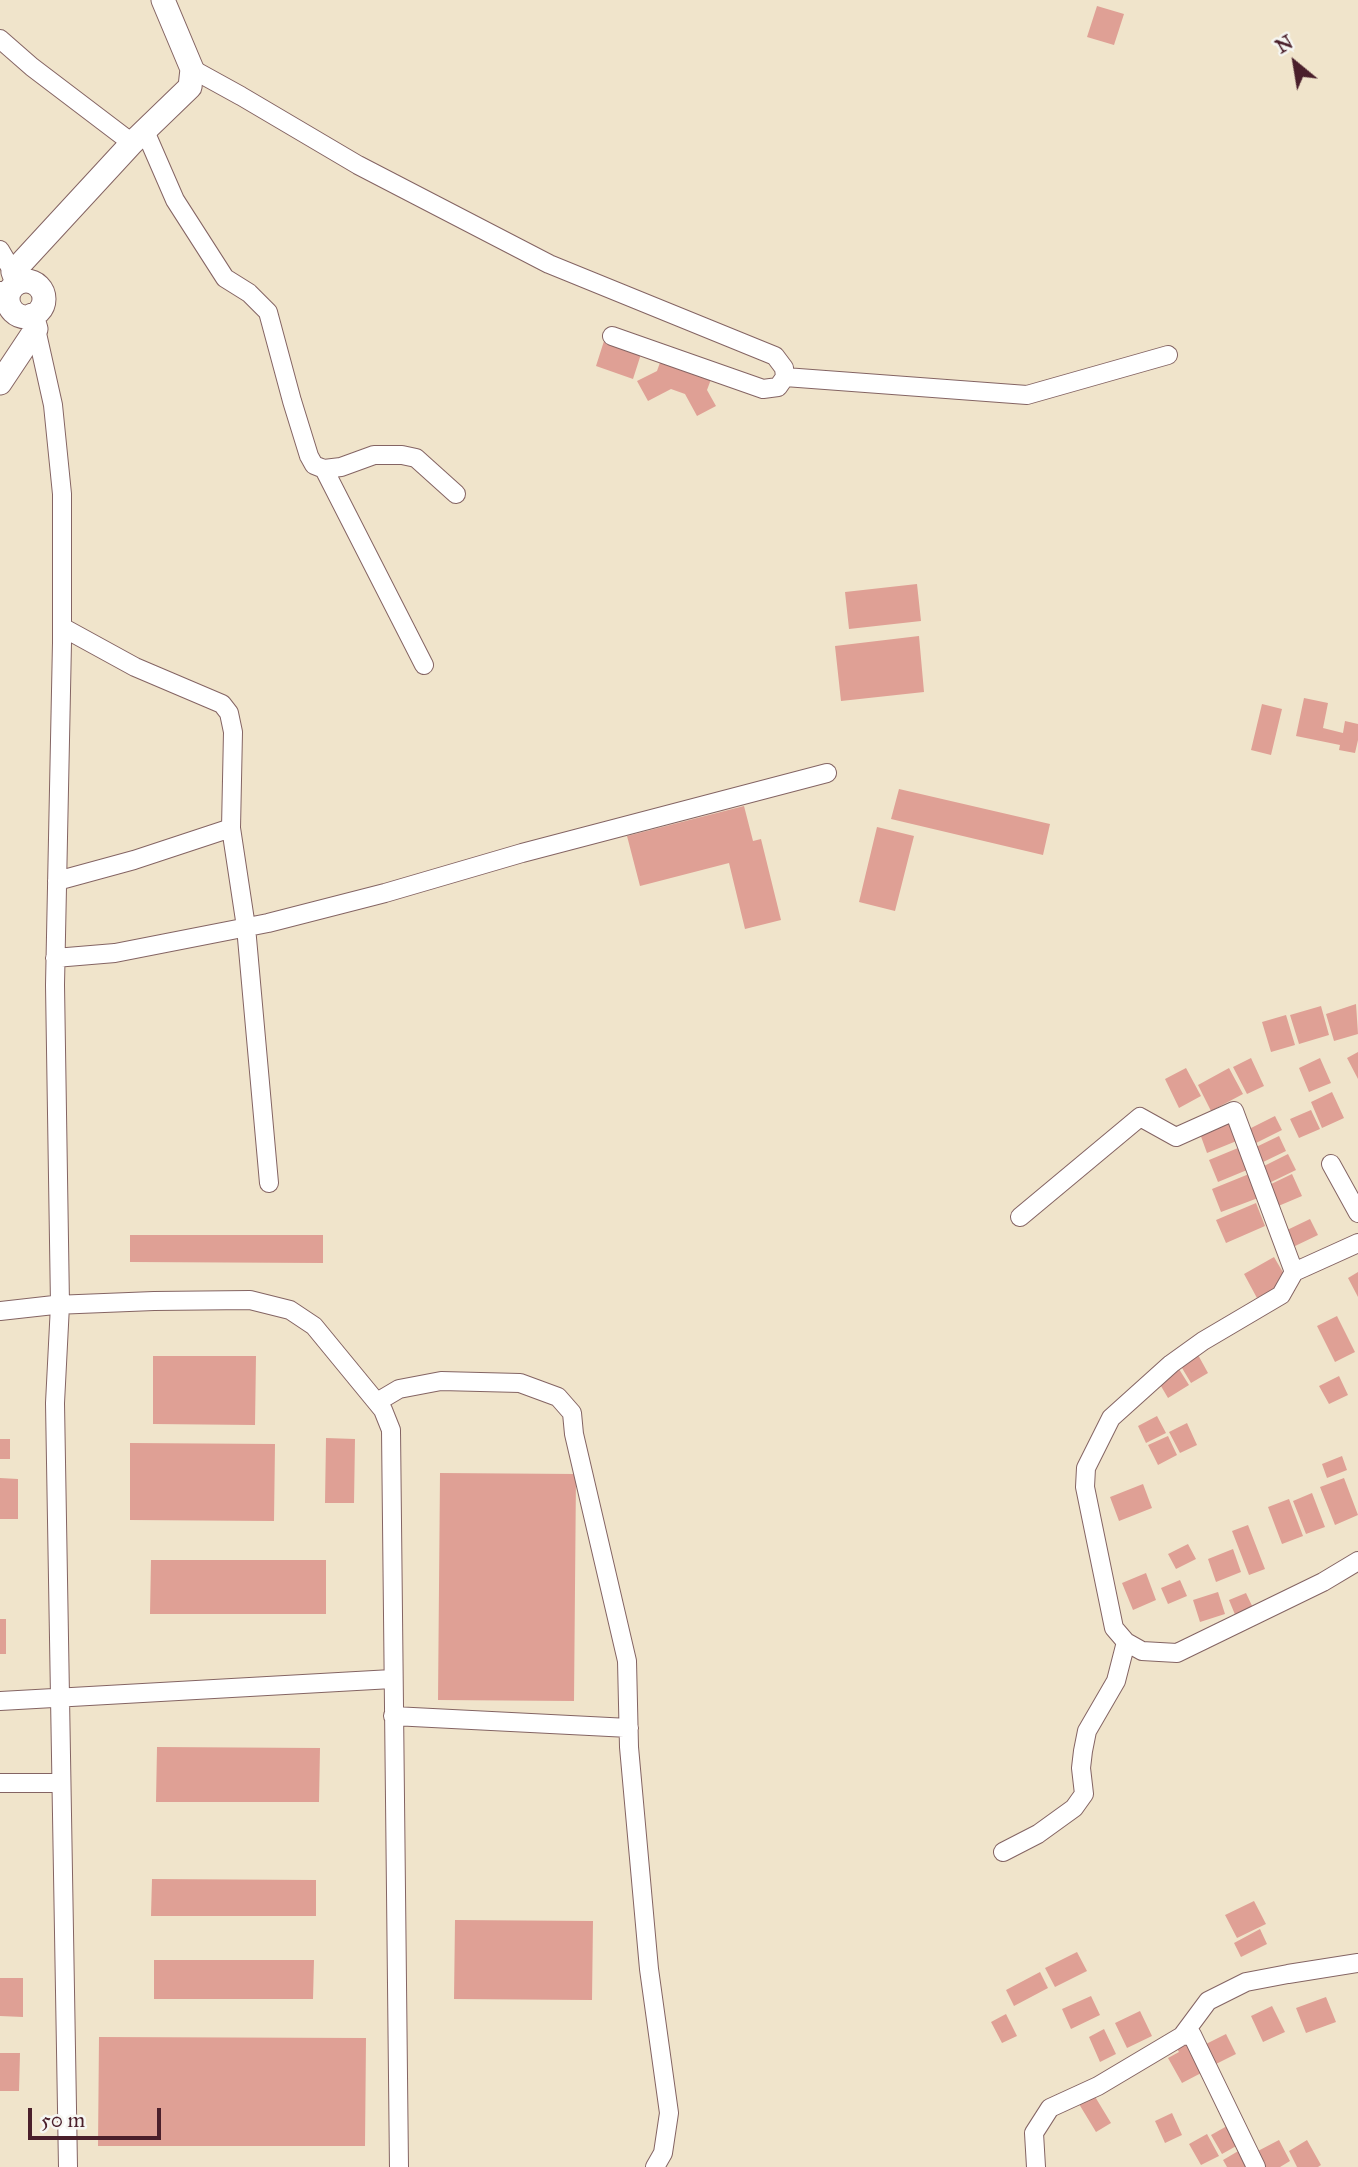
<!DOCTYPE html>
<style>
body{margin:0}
#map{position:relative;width:1358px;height:2167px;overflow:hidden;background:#f0e4cb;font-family:"IM FELL Great Primer",serif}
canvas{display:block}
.north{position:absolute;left:1260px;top:28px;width:70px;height:70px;-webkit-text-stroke:5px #f6f6f2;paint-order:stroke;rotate:330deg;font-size:19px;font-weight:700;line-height:28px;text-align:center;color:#4a1f2b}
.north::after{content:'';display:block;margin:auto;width:24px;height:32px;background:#4a1f2b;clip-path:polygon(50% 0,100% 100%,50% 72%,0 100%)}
.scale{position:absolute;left:28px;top:2108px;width:133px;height:32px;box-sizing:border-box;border:4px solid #4a1f2b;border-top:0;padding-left:9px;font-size:21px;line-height:24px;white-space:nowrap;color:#4a1f2b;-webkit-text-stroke:5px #f6f6f2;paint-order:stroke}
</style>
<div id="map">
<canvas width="1358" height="2167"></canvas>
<div class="north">N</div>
<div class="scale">50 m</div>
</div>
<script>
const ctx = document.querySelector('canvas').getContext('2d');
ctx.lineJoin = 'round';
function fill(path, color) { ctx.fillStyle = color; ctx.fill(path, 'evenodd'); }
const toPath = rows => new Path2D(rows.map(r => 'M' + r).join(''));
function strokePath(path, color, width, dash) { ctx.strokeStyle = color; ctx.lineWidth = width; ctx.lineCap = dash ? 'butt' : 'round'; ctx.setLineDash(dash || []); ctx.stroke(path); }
fill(toPath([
 [1097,6,1124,14,1114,45,1087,37],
 [604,341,641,354,633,379,596,366],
 [662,357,713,374,707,390,716,406,697,416,685,394,671,389,648,401,637,381,657,371],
 [917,584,921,621,849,629,845,592],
 [919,636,924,692,841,701,835,646],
 [1304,698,1328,703,1323,728,1343,733,1345,721,1358,724,1358,740,1355,753,1339,750,1340,745,1296,736],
 [1262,704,1282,709,1271,755,1251,750],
 [899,789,1050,824,1043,855,891,819],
 [744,806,753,841,761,839,781,920,745,929,729,863,640,886,627,836],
 [877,827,914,836,895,911,859,902],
 [1356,1004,1358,1034,1334,1041,1326,1014],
 [1321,1006,1329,1035,1299,1044,1290,1015],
 [1286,1015,1295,1045,1271,1052,1262,1022],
 [1358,1052,1358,1079,1347,1058],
 [1251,1058,1264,1086,1247,1094,1233,1067],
 [1320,1058,1331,1083,1309,1092,1299,1068],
 [1186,1068,1201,1096,1179,1108,1165,1079],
 [1229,1068,1243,1094,1211,1111,1198,1085],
 [1332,1092,1344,1118,1322,1128,1311,1102],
 [1311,1110,1320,1129,1299,1138,1290,1119],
 [1275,1116,1282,1130,1254,1144,1247,1130],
 [1230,1118,1239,1140,1207,1153,1199,1131],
 [1279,1136,1286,1151,1259,1164,1252,1149],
 [1238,1148,1247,1170,1218,1182,1209,1160],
 [1288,1154,1296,1170,1267,1184,1260,1168],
 [1249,1174,1258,1198,1221,1212,1212,1189],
 [1292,1174,1302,1196,1276,1207,1267,1186],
 [1256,1203,1265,1226,1226,1243,1216,1220],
 [1310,1219,1318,1235,1293,1247,1285,1231],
 [130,1235,323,1235,323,1263,130,1262],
 [1274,1257,1288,1281,1257,1298,1244,1274],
 [1358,1272,1358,1297,1348,1278],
 [1337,1316,1355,1352,1335,1362,1317,1326],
 [1197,1353,1208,1373,1191,1383,1179,1363],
 [153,1356,256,1356,255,1425,153,1424],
 [1179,1369,1189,1385,1168,1398,1158,1381],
 [1339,1376,1348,1395,1329,1404,1319,1386],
 [1157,1416,1166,1433,1146,1443,1138,1426],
 [1187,1423,1197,1445,1180,1453,1169,1432],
 [1168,1436,1177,1455,1158,1465,1148,1445],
 [326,1438,355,1439,354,1503,325,1503],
 [0,1439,10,1439,10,1459,0,1459],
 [130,1443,275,1444,274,1521,130,1520],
 [1342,1456,1347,1470,1327,1478,1322,1464],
 [440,1473,576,1474,574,1701,438,1700],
 [0,1478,18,1479,18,1519,0,1519],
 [1344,1478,1358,1515,1335,1525,1320,1487],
 [1143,1484,1152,1508,1119,1521,1110,1497],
 [1312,1493,1325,1527,1306,1534,1293,1501],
 [1289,1499,1303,1536,1282,1544,1268,1507],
 [1248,1525,1265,1569,1249,1575,1232,1531],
 [1188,1544,1196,1559,1176,1569,1168,1554],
 [1233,1549,1241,1572,1216,1582,1208,1559],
 [151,1560,326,1560,326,1614,150,1614],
 [1146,1573,1156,1600,1133,1610,1122,1583],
 [1180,1580,1187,1596,1168,1604,1161,1588],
 [1218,1592,1225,1614,1200,1622,1193,1600],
 [1246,1593,1254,1610,1236,1617,1229,1600],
 [0,1619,6,1619,6,1654,0,1654],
 [157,1747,320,1748,319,1802,156,1802],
 [152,1879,316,1880,316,1916,151,1916],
 [1254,1901,1266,1924,1237,1938,1225,1915],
 [455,1920,593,1921,592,2000,454,1999],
 [1260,1929,1267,1944,1241,1957,1234,1943],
 [1077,1952,1087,1971,1055,1987,1045,1968],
 [154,1960,314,1960,313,1999,154,1999],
 [1040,1972,1048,1988,1014,2006,1006,1990],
 [0,1978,23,1978,23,2017,0,2016],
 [1091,1996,1100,2015,1071,2029,1062,2009],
 [1326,1997,1336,2022,1306,2033,1296,2008],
 [1272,2006,1285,2032,1263,2042,1251,2016],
 [1140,2011,1152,2036,1127,2048,1115,2023],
 [1006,2014,1017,2036,1002,2043,991,2022],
 [1104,2029,1116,2054,1100,2062,1089,2037],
 [1226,2034,1236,2054,1214,2065,1204,2045],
 [99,2037,366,2038,365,2146,98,2146],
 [1188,2040,1205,2071,1182,2083,1168,2058,1179,2052,1176,2047],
 [0,2053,20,2053,19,2091,0,2091],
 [1094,2095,1111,2123,1096,2132,1079,2104],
 [1172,2113,1182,2135,1165,2143,1155,2121],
 [1227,2126,1238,2145,1222,2154,1211,2135],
 [1207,2134,1219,2156,1201,2165,1189,2144],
 [1279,2140,1290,2161,1280,2167,1264,2167,1256,2152],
 [1307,2140,1321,2165,1318,2167,1297,2167,1289,2151],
 [1240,2150,1249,2167,1227,2167,1223,2160]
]), '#dfa095');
const minor = toPath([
 [0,39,32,67,132,143],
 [192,69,241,96,358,165,549,264,775,356,784,368,785,377,778,387,763,389,612,336],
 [145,131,175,200,225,278,249,293,268,312,292,401,309,456,314,465,324,469,341,467,374,455,402,455,416,458,456,494],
 [0,250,13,272],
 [0,291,9,292],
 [36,329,53,405,62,494,62,642,55,985,60,1305,55,1403,68,2167],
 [785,377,1027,395,1168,355],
 [324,469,424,665],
 [62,627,135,667,222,704,229,713,233,732,231,828],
 [57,881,134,860,231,828,246,927,269,1183],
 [55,958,115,953,268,923,385,893,522,853,827,773],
 [1331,1164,1358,1213],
 [1020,1217,1140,1117,1176,1137,1234,1111,1294,1272,1358,1243],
 [1294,1272,1281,1295,1203,1341,1171,1364,1111,1418,1086,1468,1085,1487,1114,1628,1126,1642,1142,1651,1177,1653,1323,1582,1358,1561],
 [0,1311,54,1305,154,1301,250,1300,290,1310,314,1326,383,1410,391,1430,399,2167],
 [377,1402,399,1389,441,1381,520,1383,558,1397,572,1413,574,1434,627,1661,629,1747,649,1969,669,2113,663,2153,655,2167],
 [0,1701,392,1679],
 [393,1716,629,1728],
 [0,1783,61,1783],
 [1003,1852,1038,1834,1074,1808,1084,1794,1081,1768,1083,1751,1087,1731,1116,1681,1126,1642],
 [1182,2036,1208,2001,1246,1982,1288,1974,1358,1963],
 [1036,2167,1034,2133,1050,2108,1098,2086,1182,2036,1192,2035,1256,2167]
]);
const tertiary = toPath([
 '8 299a18 18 0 1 1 36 0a18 18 0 1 1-36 0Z',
 [17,283,13,272,132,143,190,87,192,69,163,0],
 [0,383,36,329,32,315]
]);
strokePath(minor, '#846463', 20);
strokePath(tertiary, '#846463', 25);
strokePath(minor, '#fff', 18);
strokePath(tertiary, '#fff', 23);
</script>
